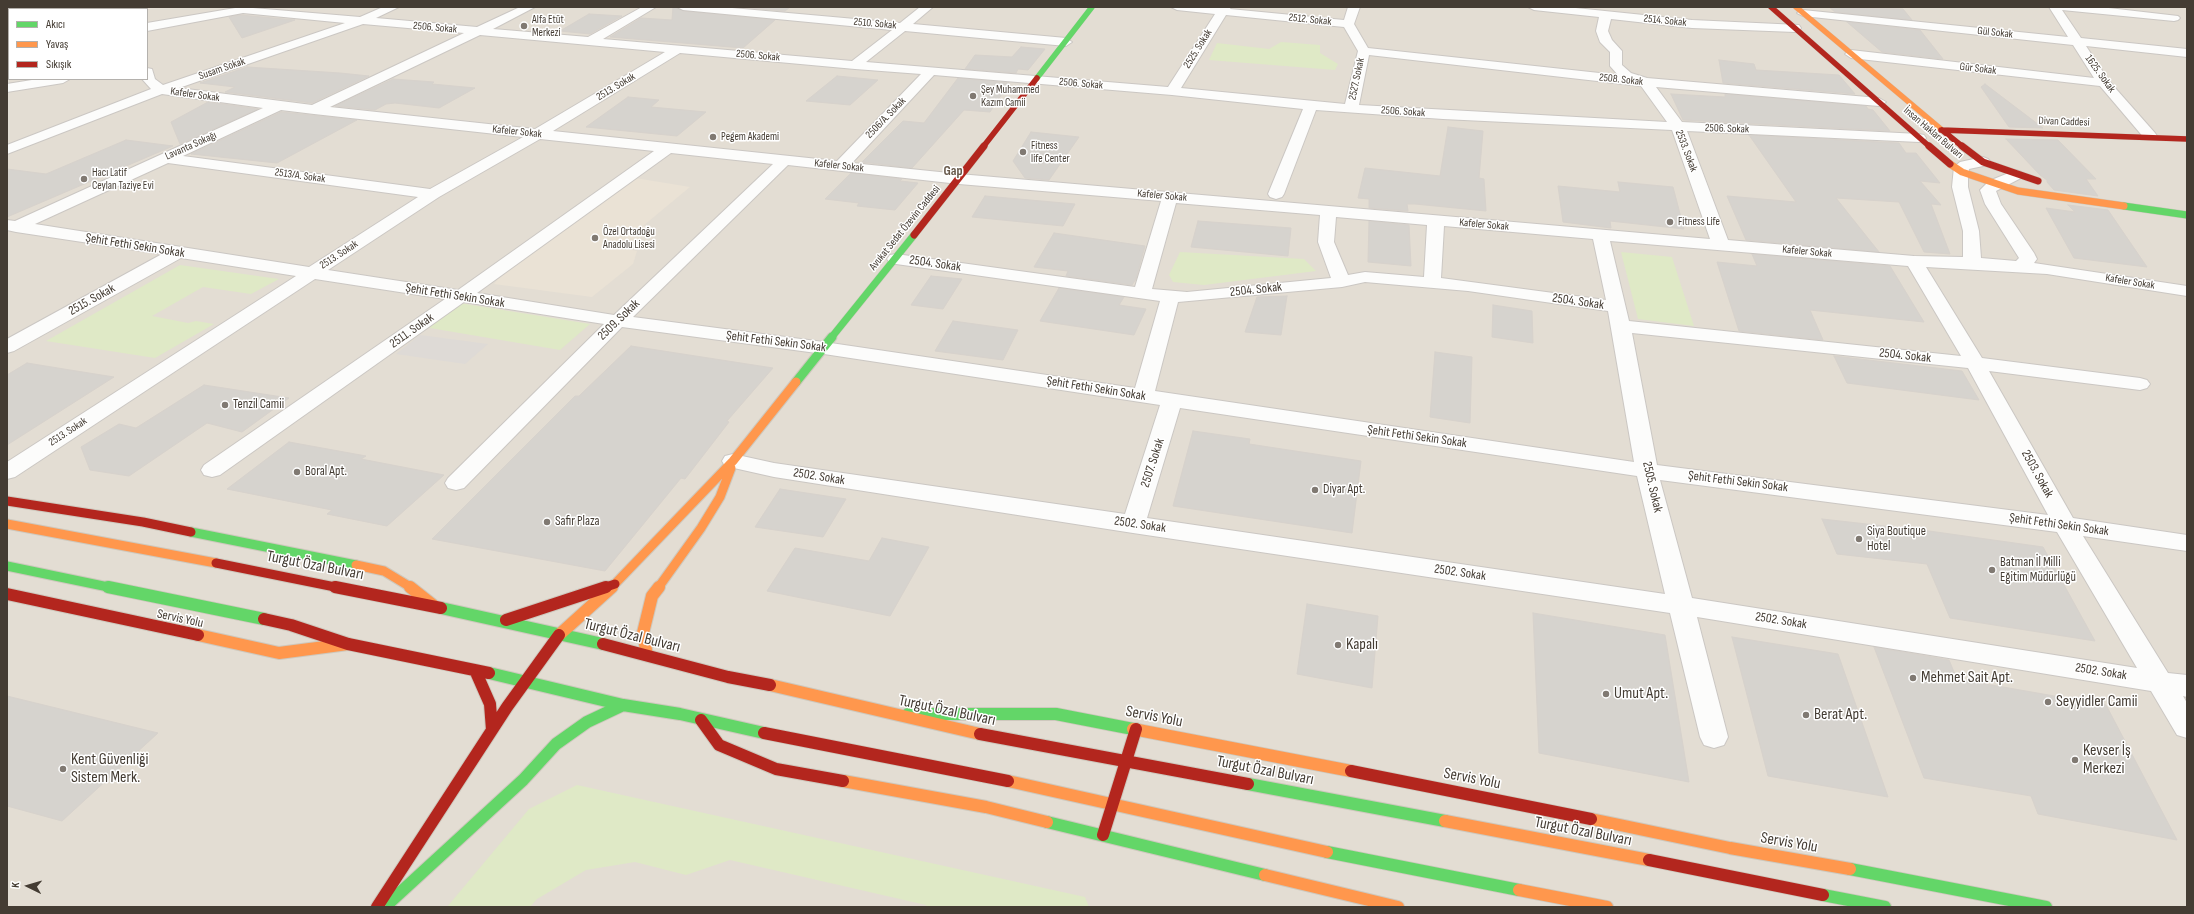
<!DOCTYPE html>
<meta charset="utf-8">
<style>
body{margin:0}
#map{position:relative;width:2194px;height:914px;overflow:hidden;background:#eeebe6;font-family:"Sofia Sans Condensed",sans-serif}
canvas{display:block}
.frame{position:absolute;inset:0;border:8px solid #443c33;pointer-events:none}
.legend{position:absolute;left:8px;top:8px;width:140px;height:72px;box-sizing:border-box;background:#fff;border:1px solid #b4b1ad;margin:0;padding:5px 7px;list-style:none;font-size:12px;color:#443c33}
.legend li{display:flex;align-items:center;gap:8px;height:20px}
.legend b{width:20px;border:1px solid #b4b1ad}
.north{position:absolute;left:8px;top:866px;width:40px;height:40px;-webkit-text-stroke:3px #fff;paint-order:stroke;rotate:275deg;font-size:11px;font-weight:700;line-height:16px;text-align:center;color:#443c33}
.north::after{content:'';display:block;margin:auto;width:14px;height:18px;background:#443c33;clip-path:polygon(50% 0,100% 100%,50% 72%,0 100%)}
</style>
<div id="map">
<canvas width="2194" height="914"></canvas>
<div class="frame"></div>
<ul class="legend">
<li><b style="height:5px;background:#63d668"></b>Akıcı</li>
<li><b style="height:5px;background:#ff974d"></b>Yavaş</li>
<li><b style="height:5px;background:#b3261e"></b>Sıkışık</li>
</ul>
<div class="north">K</div>
</div>
<script>
const ctx = document.querySelector('canvas').getContext('2d');
ctx.lineJoin = 'round';
function fill(path, color) { ctx.fillStyle = color; ctx.fill(path, 'evenodd'); }
const toPath = rows => new Path2D(rows.map(r => 'M' + r).join(''));
function strokePath(path, color, width, dash) { ctx.strokeStyle = color; ctx.lineWidth = width; ctx.lineCap = dash ? 'butt' : 'round'; ctx.setLineDash(dash || []); ctx.stroke(path); }
function write(font, color, halo, rows, align = 'center') {
  ctx.font = font + ' "Sofia Sans Condensed",sans-serif'; ctx.lineWidth = 3; ctx.setLineDash([]); ctx.textBaseline = 'middle'; ctx.strokeStyle = halo; ctx.fillStyle = color; for (const [text, x, y, turn = 0] of rows) {
    ctx.save(); ctx.translate(x, y); ctx.rotate((+turn || 0) * Math.PI / 180); ctx.textAlign = isNaN(turn) ? turn : align; if (halo) ctx.strokeText(text, 0, 0); ctx.fillText(text, 0, 0); ctx.restore();
  }
}
fill(toPath([
 [7,7,2187,7,2187,907,7,907],
 [9,9,147,9,147,79,9,79]
]), '#e3ddd3');
fill(toPath([
 [629,177,690,187,643,226,652,227,628,249,637,251,633,264,592,297,494,284,498,279]
]), '#eae2d5');
fill(toPath([
 [1281,42,1320,45,1320,53,1338,64,1335,70,1209,60,1217,43,1269,49],
 [1180,252,1304,259,1316,271,1204,285,1173,282,1169,275],
 [1621,252,1672,257,1694,326,1638,319],
 [180,265,279,279,251,294,203,287,152,316,188,323,196,321,214,324,155,358,46,341],
 [459,303,590,324,560,350,424,327],
 [577,785,1085,897,1089,907,927,907,926,905,730,860,686,875,635,862,586,870,537,899,530,907,447,907,529,809]
]), '#dfe9c6');
fill(toPath([
 [420,335,488,344,465,364,396,354]
]), '#dedad6');
const building = toPath([
 [673,7,683,11,775,20,743,48,610,37,641,18,672,20,673,7],
 [738,7,790,7,785,11,738,7],
 [1829,7,1903,9,1912,20,1835,12,1829,7],
 [589,14,622,16,590,34,560,31,589,14],
 [240,15,295,20,242,38,229,17,240,15],
 [1847,22,1920,30,1943,59,1882,52,1847,22],
 [1021,47,1045,49,1028,70,1018,69,1016,73,965,69,975,55,1012,57,1021,47],
 [1719,60,1754,64,1756,70,1839,75,1855,94,1723,83,1719,60],
 [247,67,340,73,369,76,312,103,225,92,235,87,200,83,247,67],
 [837,76,878,80,850,105,806,101,837,76],
 [958,78,1009,83,990,112,964,110,912,168,862,162,903,121,924,123,958,78],
 [393,79,434,82,432,84,475,88,439,108,395,103,386,104,375,110,335,106,393,79],
 [1985,84,2043,128,2009,127,1981,87,1985,84],
 [1671,94,1725,97,1725,94,1866,106,1868,109,1873,110,1890,131,1683,120,1671,94],
 [628,97,659,100,651,107,706,112,677,136,586,127,628,97],
 [208,102,258,109,180,144,171,122,208,102],
 [281,112,357,120,277,163,191,154,281,112],
 [1448,127,1483,131,1479,178,1484,179,1486,211,1415,204,1407,204,1408,211,1369,208,1369,199,1358,198,1365,168,1440,176,1448,127],
 [1031,132,1079,137,1049,180,1025,178,1013,161,1031,132],
 [1749,135,1899,143,1906,153,1916,153,1940,183,1920,181,1941,205,1931,204,1950,254,1924,252,1899,202,1836,198,1879,252,1746,240,1727,196,1796,202,1749,135],
 [2006,139,2058,140,2096,179,2086,179,2098,196,2054,190,2047,182,2047,180,2040,175,2006,139],
 [126,140,173,146,7,217,7,169,46,174,126,140],
 [851,173,902,179,900,181,918,183,895,210,857,206,859,203,825,199,851,173],
 [1618,182,1673,187,1684,229,1610,221,1611,228,1563,222,1558,186,1620,192,1618,182],
 [985,196,1041,201,1075,204,1063,226,972,217,985,196],
 [2068,205,2108,210,2147,267,2074,258,2046,208,2075,212,2068,205],
 [1198,221,1291,228,1288,256,1191,247,1198,221],
 [1369,221,1409,225,1411,266,1368,262,1369,221],
 [1054,233,1145,246,1136,279,1132,285,1066,276,1068,271,1034,267,1054,233],
 [1752,254,1890,266,1924,322,1810,310,1823,340,1739,331,1717,262,1757,266,1752,254],
 [931,276,962,279,943,309,911,305,931,276],
 [1059,288,1124,297,1119,305,1146,309,1134,335,1040,321,1059,288],
 [1287,296,1281,335,1245,332,1257,297,1287,296],
 [1493,305,1532,311,1533,343,1492,337,1493,305],
 [953,321,1018,330,1003,360,935,351,953,321],
 [631,346,773,368,727,421,729,422,685,479,681,478,605,571,432,539,575,396,579,396,631,346],
 [1435,352,1472,357,1470,423,1430,417,1435,352],
 [1834,356,1962,371,1979,400,1847,383,1834,356],
 [27,363,70,370,114,377,7,445,7,375,27,363],
 [204,385,289,398,242,432,207,423,129,476,90,470,81,447,119,424,136,428,204,385],
 [1193,431,1250,439,1249,444,1361,461,1352,533,1173,506,1193,431],
 [289,442,366,456,361,459,444,475,387,526,327,514,332,510,227,489,289,442],
 [780,489,846,499,823,537,755,527,780,489],
 [1822,519,1929,531,2043,547,2095,641,1950,618,1927,564,1837,554,1822,519],
 [882,538,929,547,890,616,767,591,795,548,869,561,882,538],
 [1307,604,1378,616,1372,688,1297,674,1307,604],
 [1533,613,1665,635,1689,782,1539,753,1533,613],
 [1732,637,1838,654,1888,797,1768,776,1732,637],
 [1874,647,1949,660,1957,679,2106,705,2177,840,2038,814,2031,796,1924,778,1874,647],
 [7,696,158,733,62,821,7,806,7,696]
]);
fill(building, '#d6d3ce');
strokePath(building, '#d7d2cc', 1);
const street = toPath([
 [241,7,360,17,383,7,399,7,376,18,477,27,520,7,535,7,493,29,588,37,642,7,656,7,603,39,852,61,892,30,683,10,677,7,721,7,900,23,920,7,933,7,913,24,1066,38,1072,42,1066,46,905,31,866,62,1168,87,1215,14,1177,10,1171,7,1231,7,1230,9,1344,20,1348,7,1360,7,1354,24,1368,48,1618,75,1610,66,1610,52,1600,42,1596,31,1599,17,1534,10,1528,7,1566,7,1692,20,1799,25,1801,28,1799,31,1795,32,1692,28,1611,19,1608,31,1612,40,1622,51,1622,65,1631,73,1647,78,1879,98,1886,102,1879,106,1656,87,1682,122,1919,134,1924,135,1926,138,1924,141,1919,142,1687,131,1728,240,1914,256,1963,257,1963,231,1952,187,1954,167,1960,162,1983,157,1988,159,1991,162,1988,165,1969,169,1968,178,1968,187,1979,231,1981,258,2016,261,2019,258,1985,204,1980,190,1989,181,2016,170,2021,172,2024,175,2021,178,1996,191,2001,204,2034,253,2037,259,2034,263,2187,286,2187,296,2047,274,1926,267,1982,358,2140,378,2147,380,2150,384,2147,388,2140,390,1989,371,2073,518,2187,535,2187,551,2083,536,2168,673,2187,675,2187,697,2183,696,2187,703,2187,738,2177,735,2151,691,1697,617,1728,737,1724,745,1714,748,1704,745,1700,737,1670,613,1133,533,774,477,725,466,722,461,725,456,733,454,774,463,1125,514,1160,405,824,354,622,327,464,488,456,490,448,488,445,483,448,478,604,324,464,302,220,475,212,477,204,475,201,470,204,465,445,299,315,279,15,477,7,479,7,462,296,276,181,258,14,351,7,353,7,339,162,254,16,232,7,230,7,220,15,221,263,108,162,94,7,154,7,145,151,89,142,79,147,79,147,68,152,69,155,79,163,85,345,23,243,13,147,31,147,23,241,7],
 [1226,15,1344,27,1358,51,1345,104,1181,88,1226,15],
 [363,24,464,33,312,105,179,88,363,24],
 [480,35,665,52,535,129,330,107,480,35],
 [680,53,855,69,921,74,837,161,553,131,680,53],
 [1369,55,1641,86,1667,122,1359,105,1369,55],
 [934,75,1172,95,1303,109,1268,194,1270,197,1276,199,1282,197,1284,194,1316,110,1443,119,1672,130,1710,239,959,174,852,163,934,75],
 [281,110,314,114,523,137,430,189,183,156,281,110],
 [540,139,654,151,458,290,328,270,439,197,540,139],
 [671,153,773,164,614,315,477,293,671,153],
 [168,163,418,197,309,267,35,224,168,163],
 [788,165,959,184,1161,201,1135,287,896,254,890,255,887,259,890,263,896,264,1160,301,1135,388,824,342,633,317,788,165],
 [1176,203,1320,215,1318,242,1331,278,1187,292,1152,289,1176,203],
 [1336,217,1427,225,1424,277,1365,272,1348,275,1334,242,1336,217],
 [1444,226,1593,239,1606,300,1441,278,1444,226],
 [1610,241,1908,266,1961,356,1629,321,1610,241],
 [1365,282,1468,291,1608,311,1634,462,1155,391,1178,302,1342,287,1365,282],
 [1632,333,1968,368,2048,515,1657,465,1632,333],
 [1180,408,1637,476,1665,594,1147,518,1180,408],
 [1660,480,2057,532,2137,668,1692,598,1660,480],
 [2049,7,2100,7,2178,16,2180,18,2178,20,2174,21,2062,10,2081,38,2187,49,2187,57,2086,46,2109,81,2155,133,2157,136,2155,139,2145,139,2100,86,1851,58,1845,54,1851,50,2094,78,2073,45,1803,16,1797,13,1803,10,2068,37,2049,7],
 [38,79,70,79,63,83,7,92,7,84,38,79]
]);
const fastFar3 = toPath([
 [45,9,53,7],
 [99,9,107,7],
 [7,34,9,33],
 [1037,78,1092,7]
]);
const fastFar2 = toPath([
 [2124,206,2187,215],
 [831,338,914,235]
]);
const fastFar1 = toPath([
 [796,382,832,337],
 [191,532,356,565],
 [7,566,113,588]
]);
const fast = toPath([
 [108,587,264,619],
 [441,608,603,644],
 [489,673,623,705,680,714,764,733],
 [908,714,1056,714,1133,729],
 [1248,784,1445,821],
 [1047,822,1265,875],
 [1327,852,1519,890],
 [1850,869,2046,907],
 [1823,895,1885,907],
 [390,902,523,780,556,744,587,722,623,705]
]);
const slowFar3 = toPath([
 [1796,7,1942,130],
 [78,9,86,7],
 [7,14,9,13]
]);
const slowFar2 = toPath([
 [1950,164,1962,172,2018,191,2124,206]
]);
const slowFar1 = toPath([
 [7,524,216,563],
 [356,565,384,571,412,588],
 [611,588,733,461,796,382],
 [658,588,701,528,720,497,731,468]
]);
const slow = toPath([
 [410,587,434,606],
 [198,635,279,653,348,644],
 [559,635,612,587],
 [647,655,643,633,652,596,659,587],
 [770,685,980,734],
 [1133,729,1351,771],
 [843,781,986,807,1047,822],
 [1008,781,1327,852],
 [1591,819,1730,848,1850,869],
 [1445,821,1649,860],
 [1265,875,1398,907],
 [1519,890,1607,907]
]);
const jamFar3 = toPath([
 [1771,7,1930,147],
 [24,9,31,7],
 [1941,130,2187,139],
 [1942,130,1963,147],
 [983,147,1037,78]
]);
const jamFar2 = toPath([
 [1929,146,1950,164],
 [1962,146,1983,162,2038,181],
 [914,235,984,146]
]);
const jamFar1 = toPath([
 [7,501,143,522,191,532],
 [216,563,340,588],
 [603,588,615,584]
]);
const jam = toPath([
 [335,587,441,608],
 [7,594,198,635],
 [264,619,291,625,348,644,489,673],
 [506,620,606,587],
 [603,644,728,677,770,685],
 [475,670,490,704,492,730],
 [701,720,719,745,776,769,843,781],
 [764,733,1008,781],
 [980,734,1248,784],
 [1351,771,1591,819],
 [1103,835,1136,729],
 [1649,860,1823,895],
 [377,907,507,707,559,635]
]);
strokePath(street, '#cbc7c3', 2);
strokePath(fastFar3, '#cec8bd', 6);
strokePath(fastFar2, '#cec8bd', 8);
strokePath(fastFar1, '#cec8bd', 11);
strokePath(fast, '#cec8bd', 14);
strokePath(slowFar3, '#cec8bd', 6);
strokePath(slowFar2, '#cec8bd', 8);
strokePath(slowFar1, '#cec8bd', 11);
strokePath(slow, '#cec8bd', 14);
strokePath(jamFar3, '#cec8bd', 6);
strokePath(jamFar2, '#cec8bd', 8);
strokePath(jamFar1, '#cec8bd', 11);
strokePath(jam, '#cec8bd', 14);
fill(street, '#fcfcfb');
strokePath(fastFar3, '#63d668', 5.5);
strokePath(fastFar2, '#63d668', 7);
strokePath(fastFar1, '#63d668', 9);
strokePath(fast, '#63d668', 12);
strokePath(slowFar3, '#ff974d', 5.5);
strokePath(slowFar2, '#ff974d', 7);
strokePath(slowFar1, '#ff974d', 9);
strokePath(slow, '#ff974d', 12);
strokePath(jamFar3, '#b3261e', 5.5);
strokePath(jamFar2, '#b3261e', 7);
strokePath(jamFar1, '#b3261e', 9);
strokePath(jam, '#b3261e', 12);
for (const [x, y, r, color] of [
 [524,26,4,"#807972"],
 [973,96,4,"#807972"],
 [713,137,4,"#807972"],
 [1023,152,4,"#807972"],
 [84,179,4,"#807972"],
 [1670,222,4,"#807972"],
 [595,238,4,"#807972"],
 [225,405,4,"#807972"],
 [297,472,4,"#807972"],
 [1315,490,4,"#807972"],
 [547,522,4,"#807972"],
 [1859,539,4,"#807972"],
 [1992,570,4,"#807972"],
 [1338,645,4,"#807972"],
 [1913,678,4,"#807972"],
 [1606,694,4,"#807972"],
 [2048,702,4,"#807972"],
 [1806,715,4,"#807972"],
 [2075,760,4,"#807972"],
 [63,769,4,"#807972"]
]) { const dot = new Path2D(); dot.arc(x, y, r, 0, 2 * Math.PI); ctx.fillStyle = color; ctx.fill(dot); strokePath(dot, '#fff', 1.5); }
write('11px', '#443c33', '#fff', [
 ["Alfa Etüt",532,20],
 ["Merkezi",532,33],
 ["Şey Muhammed",981,90],
 ["Kazım Camii",981,103],
 ["Pegem Akademi",721,137],
 ["Fitness",1031,146],
 ["life Center",1031,159],
 ["Hacı Latif",92,173],
 ["Ceylan Taziye Evi",92,186],
 ["Fitness Life",1678,222],
 ["Özel Ortadoğu",603,232],
 ["Anadolu Lisesi",603,245]
], 'left');
write('11px', '#443c33', '#fff', [
 ["2512. Sokak",1310,20,6],
 ["2514. Sokak",1665,21,6],
 ["2510. Sokak",875,24,5],
 ["2506. Sokak",435,28,5],
 ["Gül Sokak",1995,33,6],
 ["2525. Sokak",1198,49,-58],
 ["2506. Sokak",758,56,5],
 ["Susam Sokak",222,69,-19],
 ["Gür Sokak",1978,69,7],
 ["1625. Sokak",2100,74,54],
 ["2527. Sokak",1357,79,-78],
 ["2508. Sokak",1621,80,6],
 ["2506. Sokak",1081,84,5],
 ["2513. Sokak",616,87,-31],
 ["Kafeler Sokak",195,95,8],
 ["2506. Sokak",1403,112,4],
 ["2506/A. Sokak",886,118,-46],
 ["Divan Caddesi",2064,122,2],
 ["2506. Sokak",1727,129,2],
 ["Kafeler Sokak",517,132,6],
 ["İnsan Hakları Bulvarı",1933,133,40],
 ["Lavanta Sokağı",191,146,-24],
 ["2533. Sokak",1686,151,69],
 ["Kafeler Sokak",839,166,6],
 ["2513/A. Sokak",300,176,8],
 ["Kafeler Sokak",1162,196,5],
 ["Kafeler Sokak",1484,225,5],
 ["Avukat Sedat Özevin Caddesi",905,228,-51],
 ["Kafeler Sokak",1807,252,5],
 ["2513. Sokak",339,255,-33],
 ["Kafeler Sokak",2130,282,9],
 ["2513. Sokak",68,432,-33]
]);
write('13px', '#443c33', '#fff', [
 ["Şehit Fethi Sekin Sokak",135,246,9],
 ["2504. Sokak",935,264,8],
 ["2504. Sokak",1256,290,-6],
 ["Şehit Fethi Sekin Sokak",455,296,9],
 ["2515. Sokak",92,300,-29],
 ["2504. Sokak",1578,302,8],
 ["2509. Sokak",619,320,-44],
 ["2511. Sokak",412,331,-35],
 ["Şehit Fethi Sekin Sokak",776,342,7],
 ["2504. Sokak",1905,356,6],
 ["Şehit Fethi Sekin Sokak",1096,389,9],
 ["Şehit Fethi Sekin Sokak",1417,437,8],
 ["2507. Sokak",1153,463,-72],
 ["2503. Sokak",2037,474,61],
 ["2502. Sokak",819,477,9],
 ["Şehit Fethi Sekin Sokak",1738,482,7],
 ["2505. Sokak",1652,487,77],
 ["2502. Sokak",1140,525,8],
 ["Şehit Fethi Sekin Sokak",2059,525,8],
 ["2502. Sokak",1460,573,8],
 ["Servis Yolu",180,619,12],
 ["2502. Sokak",1781,621,9],
 ["2502. Sokak",2101,672,9]
]);
write('13px', '#443c33', '#fff', [
 ["Tenzil Camii",233,405],
 ["Boral Apt.",305,472],
 ["Diyar Apt.",1323,490],
 ["Safir Plaza",555,522],
 ["Siya Boutique",1867,532],
 ["Hotel",1867,547],
 ["Batman İl Milli",2000,563],
 ["Eğitim Müdürlüğü",2000,578]
], 'left');
write('bold 14px', '#67594a', '#fff', [
 ["Gap",953,171]
]);
write('16px', '#443c33', '#fff', [
 ["Turgut Özal Bulvarı",315,566,11],
 ["Turgut Özal Bulvarı",632,636,14],
 ["Turgut Özal Bulvarı",947,711,12],
 ["Servis Yolu",1154,717,11],
 ["Turgut Özal Bulvarı",1265,771,11],
 ["Servis Yolu",1472,779,11],
 ["Turgut Özal Bulvarı",1583,832,11],
 ["Servis Yolu",1789,843,10]
]);
write('16px', '#443c33', '#fff', [
 ["Kapalı",1346,645],
 ["Mehmet Sait Apt.",1921,678],
 ["Umut Apt.",1614,694],
 ["Seyyidler Camii",2056,702],
 ["Berat Apt.",1814,715],
 ["Kevser İş",2083,751],
 ["Merkezi",2083,769],
 ["Kent Güvenliği",71,760],
 ["Sistem Merk.",71,778]
], 'left');
</script>
